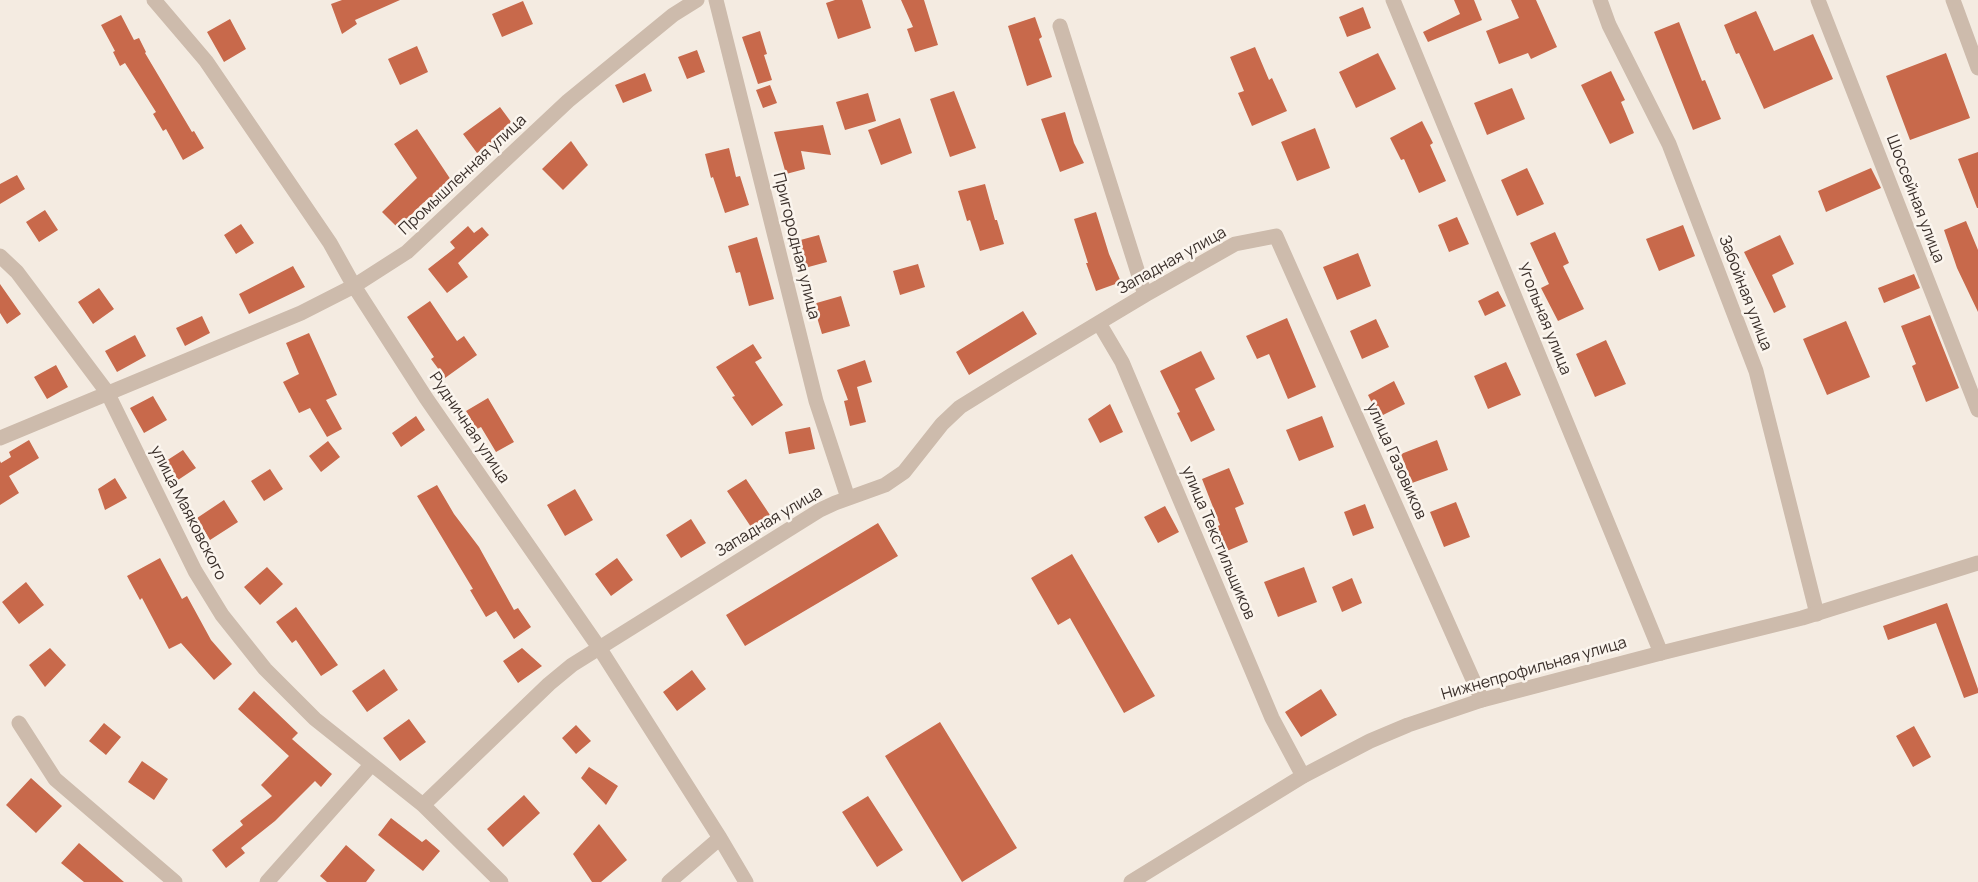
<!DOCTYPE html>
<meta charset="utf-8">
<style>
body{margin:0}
canvas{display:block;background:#f4ebe1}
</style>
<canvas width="1978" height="882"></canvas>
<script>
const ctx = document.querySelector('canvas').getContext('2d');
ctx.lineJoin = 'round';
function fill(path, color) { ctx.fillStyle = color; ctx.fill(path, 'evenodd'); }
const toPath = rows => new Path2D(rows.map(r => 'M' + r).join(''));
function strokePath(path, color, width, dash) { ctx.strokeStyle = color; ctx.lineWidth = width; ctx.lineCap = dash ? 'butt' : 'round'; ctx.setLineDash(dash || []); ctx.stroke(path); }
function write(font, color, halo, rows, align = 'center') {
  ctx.font = font + ' Manrope,sans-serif'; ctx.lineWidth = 5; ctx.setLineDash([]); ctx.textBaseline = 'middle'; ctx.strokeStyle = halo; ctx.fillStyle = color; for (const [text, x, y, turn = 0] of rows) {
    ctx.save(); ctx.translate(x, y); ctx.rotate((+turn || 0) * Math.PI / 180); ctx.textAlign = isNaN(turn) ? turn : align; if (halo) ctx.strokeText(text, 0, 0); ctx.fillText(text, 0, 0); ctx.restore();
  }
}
fill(toPath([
 [342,0,400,0,355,20,357,24,342,34,331,4],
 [835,0,862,0,871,28,838,39,826,3],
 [901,0,924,0,938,45,915,52,907,29,913,27],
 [1454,0,1474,0,1482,20,1428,42,1423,32,1460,14],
 [1511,0,1536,0,1557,47,1531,59,1528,53,1499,64,1486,31,1519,18],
 [523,1,533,24,502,37,492,14],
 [1363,7,1371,28,1347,37,1339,17],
 [1756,11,1774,51,1813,34,1833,79,1764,109,1739,53,1736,54,1724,25],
 [121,15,134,40,139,38,146,52,145,53,192,132,194,131,204,148,183,160,166,129,163,131,153,114,156,112,125,63,120,66,113,52,115,51,101,25],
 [1035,17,1042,37,1039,39,1052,77,1027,86,1008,26],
 [230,19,246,49,224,62,207,32],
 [1679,22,1702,81,1705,80,1721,119,1693,130,1654,32],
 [760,31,767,54,764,55,772,80,758,84,742,37],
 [417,46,428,72,400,85,388,59],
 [1255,47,1269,80,1272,78,1287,111,1252,126,1238,93,1244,91,1230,57],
 [697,50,705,72,687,79,678,57],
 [1378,53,1396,89,1356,108,1339,72],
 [1946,53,1970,118,1910,140,1886,76],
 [1611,71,1625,100,1621,102,1634,133,1610,144,1581,85],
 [645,73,652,91,623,103,615,85],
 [770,85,777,103,763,108,756,90],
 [1512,88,1525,119,1487,135,1474,103],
 [954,91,976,148,950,157,930,99],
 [868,93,876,121,845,130,836,102],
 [500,107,514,126,477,153,463,134],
 [1065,112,1074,143,1084,163,1060,172,1041,119],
 [900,118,912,153,881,165,868,130],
 [1422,121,1433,143,1430,145,1446,181,1419,193,1404,159,1401,160,1390,138],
 [823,125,831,155,801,151,805,169,786,174,774,132],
 [1315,128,1330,168,1297,181,1281,142],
 [417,129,453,183,423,203,398,228,382,212,417,178,394,144],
 [571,141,588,165,563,190,542,169],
 [729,148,736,177,740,176,749,205,725,213,713,177,711,178,705,154],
 [1978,152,1978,208,1977,208,1958,159],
 [1527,168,1544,204,1517,216,1501,180],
 [1871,168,1881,188,1826,212,1818,191],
 [17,175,25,189,0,204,0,184],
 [985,184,995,220,997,220,1004,244,980,251,970,220,967,221,958,191],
 [45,210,58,230,39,242,26,222],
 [1096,212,1109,254,1121,282,1096,291,1086,263,1088,263,1074,219],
 [1457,217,1469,244,1449,252,1438,225],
 [1966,221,1978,250,1978,312,1957,268,1944,230],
 [241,224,254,243,236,254,224,235],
 [1683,225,1695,256,1659,271,1646,239],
 [468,226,474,233,482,227,489,235,458,263,468,277,447,293,428,269,455,248,450,242],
 [1555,232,1569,263,1563,266,1584,309,1558,321,1541,288,1549,284,1530,243],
 [819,235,827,262,801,269,793,242],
 [1780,235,1794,264,1772,275,1786,307,1774,313,1744,252],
 [757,237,774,299,749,306,740,272,736,273,728,246],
 [1358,253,1371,286,1337,300,1323,267],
 [918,264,925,287,900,295,893,271],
 [293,266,305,287,249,314,239,294],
 [1914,274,1920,288,1884,303,1878,288],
 [0,284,21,314,7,324,0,313],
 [99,288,114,309,93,324,78,302],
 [1498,291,1506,306,1485,316,1478,301],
 [841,296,850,326,822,334,813,304],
 [430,301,457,341,464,336,477,355,445,378,431,359,434,357,407,317],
 [1023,311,1037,334,969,375,956,352],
 [1930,315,1959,388,1926,402,1912,366,1916,364,1901,326],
 [202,316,210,333,185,346,176,328],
 [1287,318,1316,387,1288,399,1269,354,1257,359,1246,336],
 [1376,319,1389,347,1362,359,1350,331],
 [1846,321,1870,377,1827,395,1803,339],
 [309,333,337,395,326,400,342,429,327,437,310,408,299,413,283,382,299,374,286,343],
 [135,335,146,356,117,372,105,351],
 [1606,340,1626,384,1595,397,1576,354],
 [753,344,762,358,755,362,783,405,752,426,732,397,735,396,716,367],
 [1201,351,1215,379,1195,389,1215,430,1191,442,1177,413,1180,412,1160,371],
 [865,360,872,382,857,387,866,422,850,426,844,401,848,400,837,370],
 [1506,362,1521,395,1488,409,1474,376],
 [56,365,68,387,47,399,34,377],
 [1394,381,1405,404,1379,417,1368,395],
 [153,396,167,420,144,433,130,408],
 [488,398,514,442,496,452,481,427,477,429,466,411],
 [1110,404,1123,432,1100,443,1088,419],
 [416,416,425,430,401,447,392,433],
 [1322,416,1334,447,1299,461,1286,430],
 [810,427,815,449,789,454,785,432],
 [29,440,39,458,9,476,19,493,0,505,0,461,1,463,11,457,9,452],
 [1437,440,1448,470,1412,483,1401,454],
 [328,441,340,457,321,472,309,456],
 [183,450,196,468,178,480,166,461],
 [1229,468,1244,504,1235,508,1248,542,1220,554,1211,529,1220,525,1202,479],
 [270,469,283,489,264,501,251,481],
 [115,478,127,498,105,510,98,489],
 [746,479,770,515,751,527,727,491],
 [437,485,454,514,479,547,514,610,518,608,531,627,514,639,496,611,486,617,470,590,473,589,417,496],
 [575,489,593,520,565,536,547,505],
 [224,500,238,522,210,540,197,518],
 [1456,502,1470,537,1444,547,1430,512],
 [1365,504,1374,528,1353,536,1344,512],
 [1165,506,1179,532,1158,543,1144,517],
 [691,519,706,543,681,558,666,535],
 [878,523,898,556,745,646,726,615],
 [1072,554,1155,696,1124,713,1070,618,1058,625,1031,578],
 [160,558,182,599,187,596,211,640,232,664,214,680,181,643,169,649,142,598,140,600,127,576],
 [617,558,633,580,611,596,595,574],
 [267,567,283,584,260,605,244,587],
 [1304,567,1317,602,1278,617,1264,582],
 [1352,578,1362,603,1342,612,1332,587],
 [26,582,44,605,19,624,2,602],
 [1947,603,1978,689,1978,693,1964,698,1936,623,1888,640,1883,626],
 [296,607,338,665,321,676,296,640,292,643,276,622],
 [50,648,66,665,45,687,29,665],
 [522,648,542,666,518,683,503,661],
 [384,669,398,690,367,712,352,691],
 [692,670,706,689,677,711,663,692],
 [1321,689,1337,715,1301,737,1285,712],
 [254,691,298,733,292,739,332,774,321,787,315,781,275,821,241,848,245,853,226,868,212,850,243,825,240,821,272,796,261,785,289,756,238,709],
 [409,719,426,742,400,761,383,738],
 [940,722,1017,848,962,882,885,756],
 [104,723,121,737,106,755,89,741],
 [576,725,591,741,576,754,562,738],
 [1914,726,1931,757,1913,767,1896,736],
 [142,761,168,779,154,800,128,782],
 [589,767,618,786,606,805,581,778],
 [31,778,62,806,36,833,6,805],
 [524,795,540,813,503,847,487,829],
 [868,796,903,850,877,867,842,812],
 [391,818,422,842,426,839,440,851,423,871,378,835],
 [599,824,627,860,601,882,592,882,573,854],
 [79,843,124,882,84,882,61,863],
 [346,845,375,870,366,882,327,882,320,876]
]), '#c8694b');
strokePath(toPath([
 [154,0,206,61,330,243,354,286,426,398,600,649,720,838,746,882],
 [716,0,816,401,848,498],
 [1393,0,1661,653],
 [1600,0,1609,25,1669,144,1756,371,1817,614],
 [1818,0,1978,410],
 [1953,0,1978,68],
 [1060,26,1145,295],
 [0,256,17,272,107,392,195,571,222,615,265,669,315,719,423,805,501,882],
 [1099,323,1122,362,1272,718,1303,776],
 [0,438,301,313,354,286,407,252,568,101,673,15,697,0],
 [19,723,55,779,175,882],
 [423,805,549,684,572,665,820,510,835,503,885,485,904,472,942,424,960,407,1010,376,1145,295,1235,244,1276,236,1482,700],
 [267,882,371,765],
 [669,882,720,838]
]), '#cdbbac', 15);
strokePath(toPath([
 [1131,882,1303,776,1370,741,1408,725,1482,700,1661,653,1802,618,1978,563]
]), '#cdbbac', 15);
write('16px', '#3b302b', '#fbf5ee', [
 ["Промышленная улица",463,175,-43],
 ["Шоссейная улица",1915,199,69],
 ["Пригородная улица",796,246,76],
 ["Западная улица",1172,261,-29],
 ["Забойная улица",1745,293,69],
 ["Угольная улица",1544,319,68],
 ["Рудничная улица",469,428,56],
 ["улица Газовиков",1396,461,66],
 ["улица Маяковского",188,513,63],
 ["Западная улица",769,522,-31],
 ["улица Текстильщиков",1218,543,67],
 ["Нижнепрофильная улица",1534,669,-16]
]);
</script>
